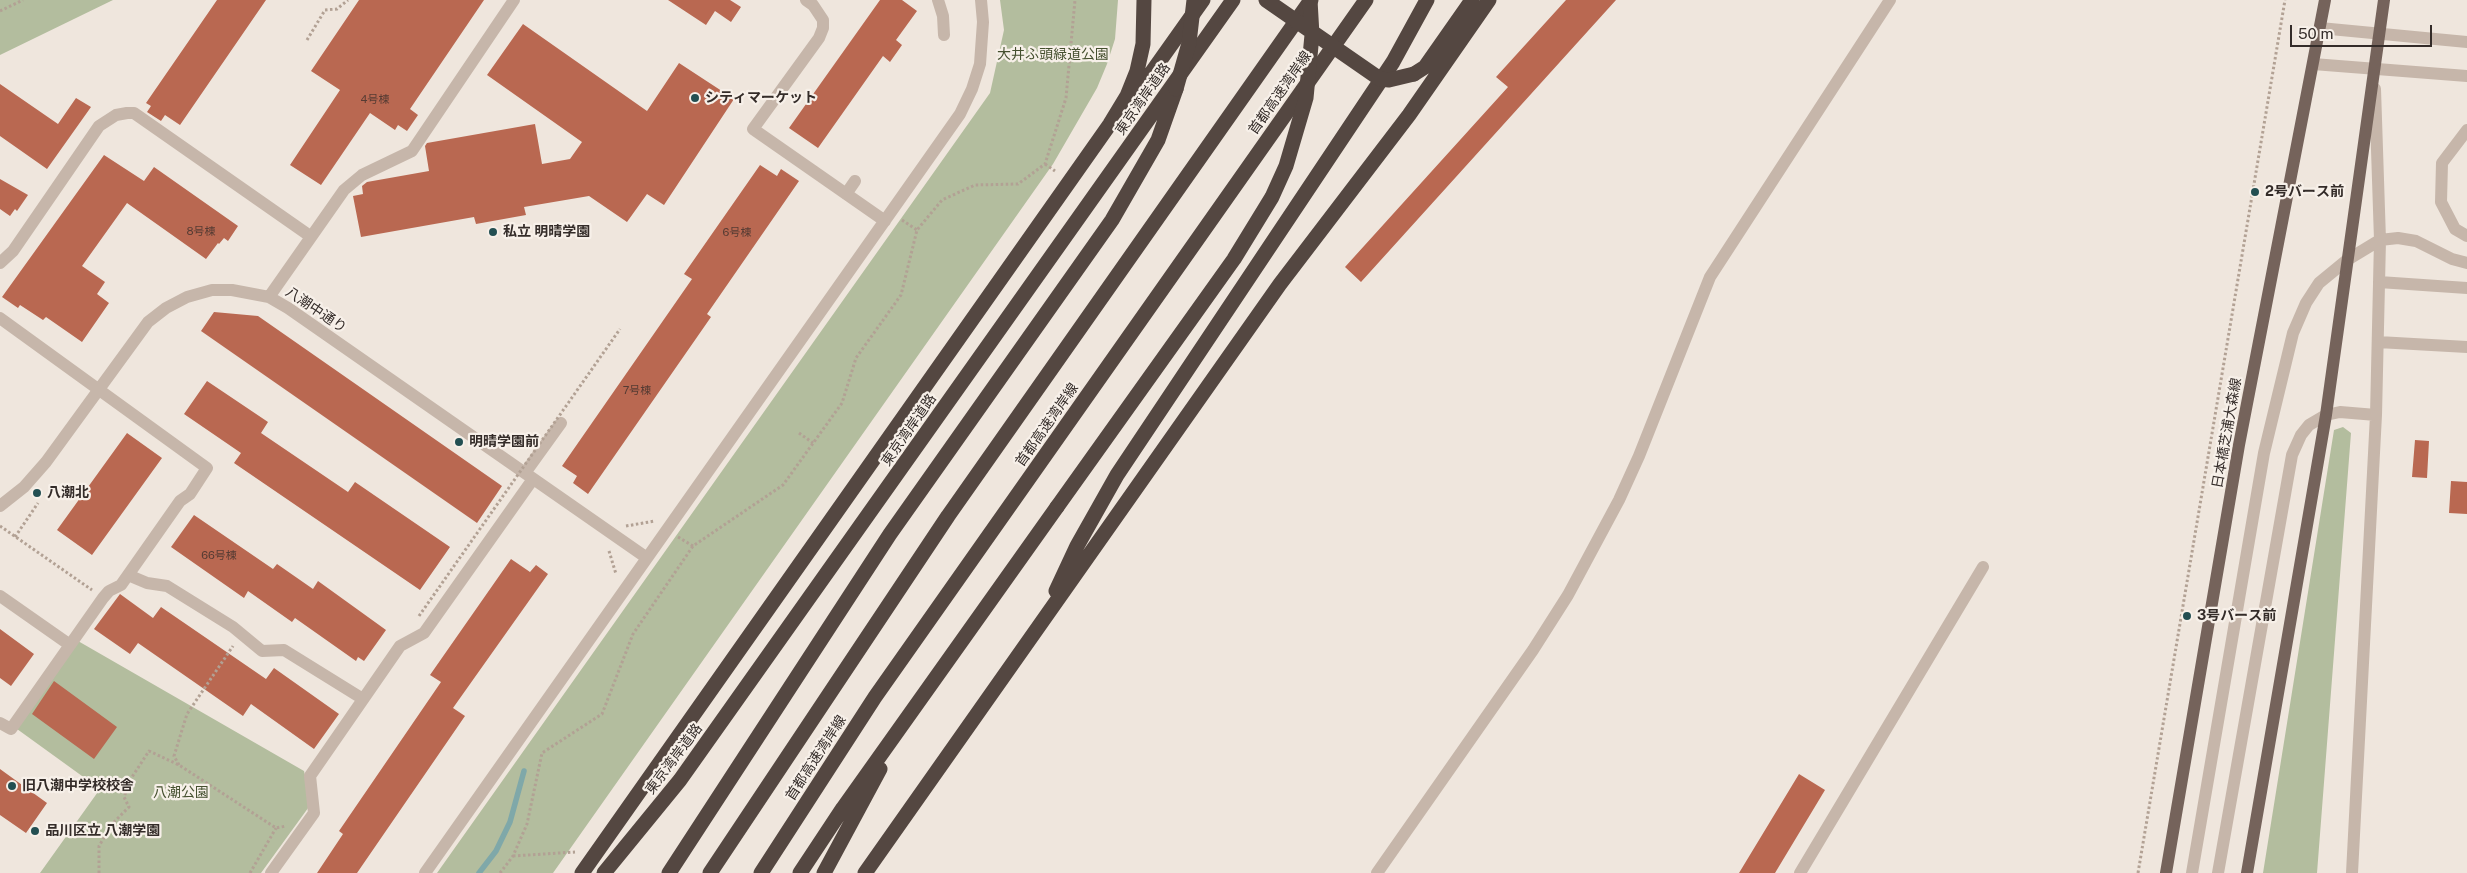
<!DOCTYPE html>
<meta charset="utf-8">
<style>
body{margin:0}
#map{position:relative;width:2467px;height:873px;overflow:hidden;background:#efe6dd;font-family:"Public Sans",sans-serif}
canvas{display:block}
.scale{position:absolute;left:2290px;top:25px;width:142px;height:22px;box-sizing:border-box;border:2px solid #342c29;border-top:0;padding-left:6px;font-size:15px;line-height:18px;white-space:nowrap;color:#342c29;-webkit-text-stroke:4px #f7f0e9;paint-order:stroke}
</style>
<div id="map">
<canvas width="2467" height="873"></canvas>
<div class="scale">50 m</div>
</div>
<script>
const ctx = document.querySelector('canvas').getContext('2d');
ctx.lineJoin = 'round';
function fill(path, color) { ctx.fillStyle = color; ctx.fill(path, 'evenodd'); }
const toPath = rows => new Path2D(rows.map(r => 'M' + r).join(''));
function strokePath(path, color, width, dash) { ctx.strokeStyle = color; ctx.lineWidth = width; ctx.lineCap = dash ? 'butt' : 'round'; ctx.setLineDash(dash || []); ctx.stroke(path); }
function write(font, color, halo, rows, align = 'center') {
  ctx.font = font + ' "Public Sans","Noto Sans JP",sans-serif'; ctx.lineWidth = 4.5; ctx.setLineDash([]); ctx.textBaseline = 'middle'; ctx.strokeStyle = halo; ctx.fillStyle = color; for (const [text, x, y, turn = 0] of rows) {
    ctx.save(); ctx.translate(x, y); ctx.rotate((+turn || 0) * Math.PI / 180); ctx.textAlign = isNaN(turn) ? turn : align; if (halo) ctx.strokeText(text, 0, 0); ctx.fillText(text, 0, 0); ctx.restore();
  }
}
fill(toPath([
 [0,0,113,0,0,55],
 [1000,0,1118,0,1115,39,1107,64,1097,88,1053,164,553,873,437,873,990,93,1004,30],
 [2343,427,2351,433,2317,873,2263,873,2334,430],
 [78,641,304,771,311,804,261,873,40,873,100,789,17,729]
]), '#b3bd9e');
strokePath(toPath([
 [479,873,496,851,510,822,524,771]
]), '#7fa8a9', 5.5);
fill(toPath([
 [217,0,266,0,180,125,165,115,161,121,147,112,151,106,146,103],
 [359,0,484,0,410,109,418,115,407,131,398,125,395,130,370,113,321,185,290,165,340,90,311,71],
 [668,0,730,0,741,7,731,22,715,11,706,25],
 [880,0,902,0,917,11,896,40,902,45,890,62,883,56,818,148,789,128],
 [1566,0,1616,0,1361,282,1345,267,1508,87,1496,77],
 [523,24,647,111,679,63,734,99,664,205,647,194,627,222,589,196,524,207,526,215,476,224,474,217,361,237,353,196,363,194,362,186,367,182,429,171,425,146,427,143,535,124,542,164,570,159,582,142,487,75],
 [0,84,58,124,76,98,91,107,47,169,0,136],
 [104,155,144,181,154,167,238,226,228,241,224,238,219,244,218,243,206,259,127,203,82,266,105,282,97,294,109,303,82,342,46,317,43,320,20,305,18,308,2,297],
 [760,165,777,176,781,169,799,181,707,314,711,317,588,494,573,483,577,476,562,466,692,279,684,274],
 [0,179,28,195,17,211,15,209,10,216,0,209],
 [214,312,258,316,502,486,477,523,201,331],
 [207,381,268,422,261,433,348,492,355,482,450,547,420,590,234,463,241,453,184,414],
 [127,433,162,458,92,555,57,530],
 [2415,440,2429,441,2427,478,2412,477],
 [2451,481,2467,482,2467,514,2449,513],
 [194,515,273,569,277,564,313,589,318,581,386,630,364,661,358,657,356,661,295,618,292,622,248,591,244,598,171,547],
 [511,559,530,572,536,565,548,574,453,708,465,716,357,873,317,873,343,834,339,831,441,682,430,675],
 [120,594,153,618,161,607,266,679,274,668,339,714,314,749,251,704,243,716,138,643,130,654,94,629],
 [0,629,34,654,11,686,0,678],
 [54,681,117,727,94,759,32,714],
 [0,769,47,803,26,833,0,815],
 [1799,774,1825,790,1775,873,1739,873]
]), '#b96851');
strokePath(toPath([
 [0,11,23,0],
 [307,40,325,10,337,9,348,0],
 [1045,164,1055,171],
 [902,220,917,230],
 [799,433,813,443],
 [0,526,92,590],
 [626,526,655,521],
 [15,537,38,503],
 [678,537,693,546],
 [609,551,616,574],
 [179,765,174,756,187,714,233,646],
 [513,856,575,852],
 [99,873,99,846,112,824,129,807,124,797,132,777,149,751,179,765,276,828,286,826],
 [250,873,276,828],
 [500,873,513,856,527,824,542,753,602,714,633,634,693,546,783,485,842,403,856,358,901,295,917,230,942,200,975,185,1018,184,1045,164,1066,98,1075,0],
 [2138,873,2285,0]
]), '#b2a194', 3, [2.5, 2.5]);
strokePath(toPath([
 [806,0,813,5,823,20,823,28,819,38,753,129,885,221],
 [938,0,943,16,944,35],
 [2320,28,2467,42],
 [2313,64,2467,76],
 [2467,130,2442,163,2441,202,2455,229,2467,236],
 [846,194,855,181],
 [0,263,13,251,99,126,116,115,127,113,134,113,310,236],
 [2379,282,2467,288],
 [269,297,344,190,362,175,412,151,514,0],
 [0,318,207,468,190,494,180,501,121,585,109,591,103,598,11,729,0,723],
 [2378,342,2467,347],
 [525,473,561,423],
 [0,506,24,487,46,462,148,322,166,308,187,297,212,290,232,290,269,297,288,308,647,558],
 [128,575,147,583,167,586,233,627,262,651,284,650,363,699],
 [0,596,70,645],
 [271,873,314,813,310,776,400,646,424,633,533,479],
 [425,873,960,114,972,89,980,64,983,22,981,0],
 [1377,873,1533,650,1568,595,1619,500,1639,456,1710,277,1890,0],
 [1800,873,1983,567],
 [2192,873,2264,453,2293,333,2306,303,2319,283,2347,260,2380,240,2398,238,2416,241,2452,259,2467,263],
 [2218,873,2292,455,2301,435,2309,425,2326,415,2340,412,2376,415],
 [2352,873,2376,415,2380,240,2375,89]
]), '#c6b6aa', 12);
strokePath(toPath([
 [2166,873,2239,445,2325,0],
 [2247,873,2326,415,2384,0]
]), '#75635b', 12);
strokePath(toPath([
 [1414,74,1425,67,1472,0],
 [1127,107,1203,0],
 [1056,591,1077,546,1117,475,1393,62,1427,0],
 [582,873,1110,124,1127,96,1137,71,1143,44,1144,0],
 [604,873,680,780,1233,0],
 [669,873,890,534,1112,220,1158,140,1176,89],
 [710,873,948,516,1311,0],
 [761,873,875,697,1366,0],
 [800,873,843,808,1057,507],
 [824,873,880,769],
 [865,873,1280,284,1409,115,1489,0]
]), '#544741', 15);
strokePath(toPath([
 [419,616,620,329]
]), '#b2a194', 3, [2.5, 2.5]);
strokePath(toPath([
 [1266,0,1380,79,1389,80,1414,74],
 [1176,89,1189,43,1194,0],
 [1057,507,1234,259,1272,197,1286,166,1306,98,1312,35,1310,0]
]), '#544741', 15);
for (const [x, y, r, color] of [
 [695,98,5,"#234f52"],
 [2255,192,5,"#234f52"],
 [493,232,5,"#234f52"],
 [459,442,5,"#234f52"],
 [37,493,5,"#234f52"],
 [2187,616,5,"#234f52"],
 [12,786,5,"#234f52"],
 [35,831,5,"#234f52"]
]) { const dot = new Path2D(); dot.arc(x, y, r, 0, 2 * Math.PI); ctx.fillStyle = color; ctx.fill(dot); strokePath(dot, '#f7f0e9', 2); }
write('11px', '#553b33', null, [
 ["4号棟",375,100],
 ["8号棟",201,232],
 ["6号棟",737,233],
 ["7号棟",637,391],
 ["66号棟",219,556]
]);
write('14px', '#45502f', '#f7f0e9', [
 ["大井ふ頭緑道公園",1053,55],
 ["八潮公園",181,793]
]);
write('14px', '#342c29', '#f7f0e9', [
 ["首都高速湾岸線",1280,93,-55],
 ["東京湾岸道路",1143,99,-55],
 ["八潮中通り",316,310,34],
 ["首都高速湾岸線",1047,425,-55],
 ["東京湾岸道路",909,430,-55],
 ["日本橋芝浦大森線",2227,433,-80],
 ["首都高速湾岸線",816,758,-57],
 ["東京湾岸道路",674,759,-53]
]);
write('bold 14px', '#342c29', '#f7f0e9', [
 ["シティマーケット",705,98],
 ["2号バース前",2265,192],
 ["私立 明晴学園",503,232],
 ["明晴学園前",469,442],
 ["八潮北",47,493],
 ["3号バース前",2197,616],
 ["旧八潮中学校校舎",22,786],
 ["品川区立 八潮学園",45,831]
], 'left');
</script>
